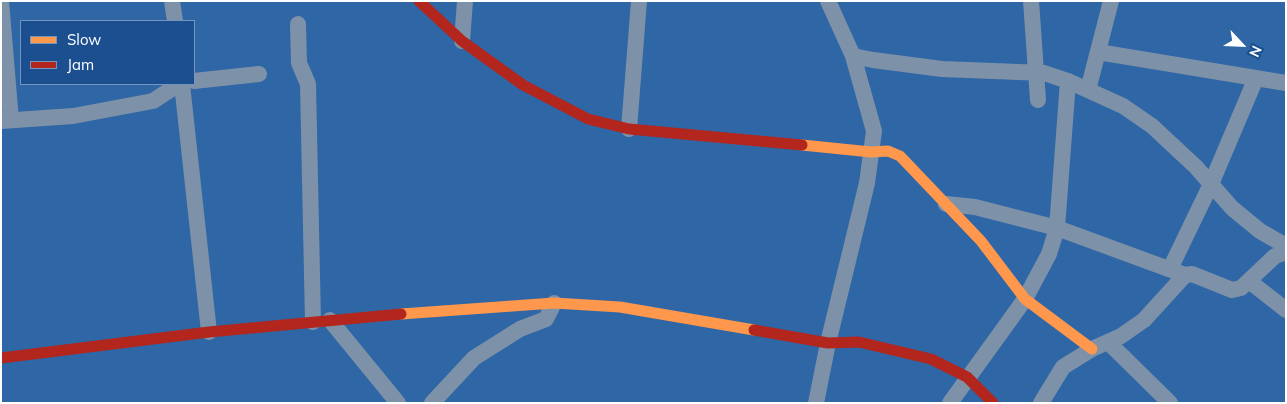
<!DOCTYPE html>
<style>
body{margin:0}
#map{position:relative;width:1287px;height:404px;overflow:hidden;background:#365274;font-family:Mulish,sans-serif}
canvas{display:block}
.frame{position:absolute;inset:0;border:2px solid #fff;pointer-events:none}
.legend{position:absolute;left:20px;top:20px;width:175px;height:65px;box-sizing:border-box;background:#1b4f8f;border:1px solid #7695bc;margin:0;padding:6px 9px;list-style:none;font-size:15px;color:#fff}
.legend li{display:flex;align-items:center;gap:10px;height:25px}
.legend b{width:25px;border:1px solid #7695bc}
.north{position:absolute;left:1217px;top:20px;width:50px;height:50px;-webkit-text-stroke:4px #1b4f8f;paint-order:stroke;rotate:115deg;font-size:14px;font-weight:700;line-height:20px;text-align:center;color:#fff}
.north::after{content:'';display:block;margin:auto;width:18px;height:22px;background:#fff;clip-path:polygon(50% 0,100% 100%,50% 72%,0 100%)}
</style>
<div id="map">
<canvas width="1287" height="404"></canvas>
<div class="frame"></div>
<ul class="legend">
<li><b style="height:6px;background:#ff974d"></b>Slow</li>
<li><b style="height:6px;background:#b3261e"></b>Jam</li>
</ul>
<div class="north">N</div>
</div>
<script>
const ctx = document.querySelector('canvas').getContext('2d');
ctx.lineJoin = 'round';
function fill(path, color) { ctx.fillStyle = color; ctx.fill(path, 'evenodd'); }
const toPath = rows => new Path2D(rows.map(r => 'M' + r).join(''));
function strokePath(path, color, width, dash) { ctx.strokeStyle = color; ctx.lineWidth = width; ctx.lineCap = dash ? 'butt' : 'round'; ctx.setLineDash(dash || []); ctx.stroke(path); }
fill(toPath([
 [1,1,1286,1,1286,403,1,403],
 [21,21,194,21,194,84,21,84]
]), '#2f66a5');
strokePath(toPath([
 [1,1,11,120],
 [172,1,175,21],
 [1031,1,1038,100],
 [298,24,299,63,308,84,313,322],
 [462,41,465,1],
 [1098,52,1286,83],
 [853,56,873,60,942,69,1044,73,1068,81,1123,106,1152,126,1196,167,1232,208,1260,231,1286,246],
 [194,81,259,74],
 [182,84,209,332],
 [1088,90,1111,1],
 [1,121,73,116,153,101,179,84],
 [629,129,639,1],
 [946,204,975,207,1057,228,1185,275],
 [1170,269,1211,184,1256,78],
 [1249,281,1286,310],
 [330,320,398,403],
 [1108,342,1170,403],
 [432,403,474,358,520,329,546,319,554,303],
 [816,403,828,343,867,183,874,131,853,56,828,1],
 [950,403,1025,299,1049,254,1057,228,1068,81],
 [1041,403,1063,367,1092,349,1121,336,1144,320,1185,275,1192,274,1232,290,1241,288,1275,256,1286,252]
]), '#7d92a8', 16);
strokePath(toPath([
 [802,145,871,152,888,151,900,156,981,241,1025,299,1092,349],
 [401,314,554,303,620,307,754,330]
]), '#ff974d', 11);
strokePath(toPath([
 [419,1,462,41,523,85,588,119,629,129,802,145],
 [754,330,828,343,859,342,931,359,967,377,993,403],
 [1,358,209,332,401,314]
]), '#b3261e', 11);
</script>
